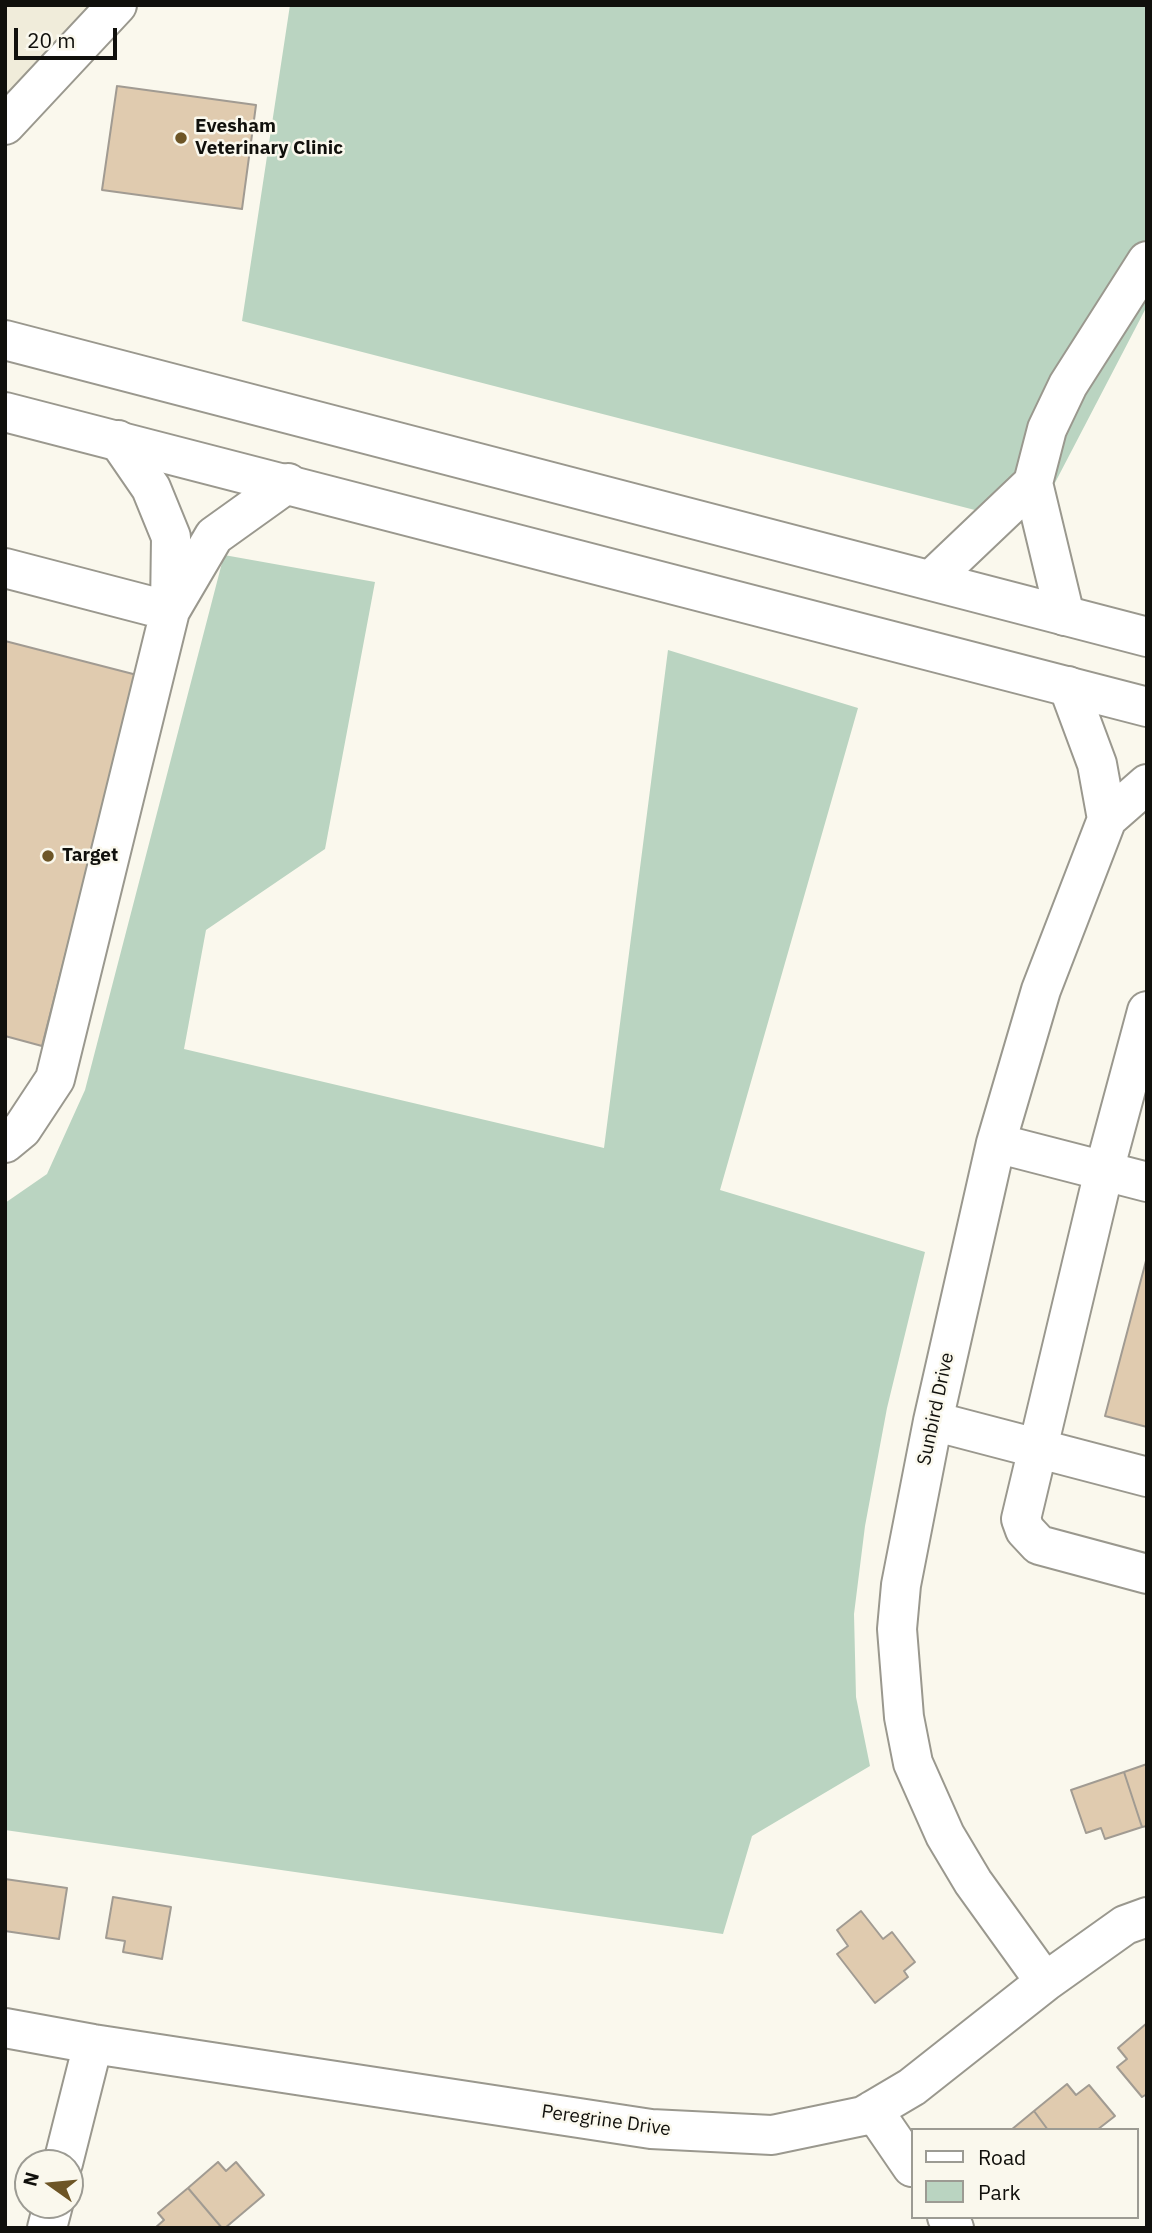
<!DOCTYPE html>
<style>
body{margin:0}
#map{position:relative;width:1152px;height:2233px;overflow:hidden;background:#faf8ed;font-family:"IBM Plex Sans",sans-serif}
canvas{display:block}
.frame{position:absolute;inset:0;border:7px solid #10100c;pointer-events:none}
.legend{position:absolute;left:911px;top:2128px;width:228px;height:91px;box-sizing:border-box;background:#faf8ed;border:2px solid #9c9b93;margin:0;padding:9px 12px;list-style:none;font-size:21px;color:#10100c}
.legend li{display:flex;align-items:center;gap:14px;height:35px}
.legend b{width:35px;border:2px solid #9c9b93}
.north{position:absolute;left:14px;top:2149px;width:70px;height:70px;box-sizing:border-box;background:#faf8ed;border:2px solid #9c9b93;border-radius:50%;rotate:285deg;font-size:19px;font-weight:700;line-height:28px;text-align:center;color:#10100c}
.north::after{content:'';display:block;margin:auto;width:24px;height:32px;background:#6d5526;clip-path:polygon(50% 0,100% 100%,50% 72%,0 100%)}
.scale{position:absolute;left:14px;top:28px;width:103px;height:32px;box-sizing:border-box;border:4px solid #10100c;border-top:0;padding-left:9px;font-size:21px;line-height:24px;white-space:nowrap;color:#10100c;-webkit-text-stroke:5px #faf8ed;paint-order:stroke}
</style>
<div id="map">
<canvas width="1152" height="2233"></canvas>
<div class="frame"></div>
<ul class="legend">
<li><b style="height:9px;background:#fff"></b>Road</li>
<li><b style="height:19px;background:#bad4c1"></b>Park</li>
</ul>
<div class="north">N</div>
<div class="scale">20 m</div>
</div>
<script>
const ctx = document.querySelector('canvas').getContext('2d');
ctx.lineJoin = 'round';
function fill(path, color) { ctx.fillStyle = color; ctx.fill(path, 'evenodd'); }
const toPath = rows => new Path2D(rows.map(r => 'M' + r).join(''));
function strokePath(path, color, width, dash) { ctx.strokeStyle = color; ctx.lineWidth = width; ctx.lineCap = dash ? 'butt' : 'round'; ctx.setLineDash(dash || []); ctx.stroke(path); }
function write(font, color, halo, rows, align = 'center') {
  ctx.font = font + ' "IBM Plex Sans",sans-serif'; ctx.lineWidth = 5; ctx.setLineDash([]); ctx.textBaseline = 'middle'; ctx.strokeStyle = halo; ctx.fillStyle = color; for (const [text, x, y, turn = 0] of rows) {
    ctx.save(); ctx.translate(x, y); ctx.rotate((+turn || 0) * Math.PI / 180); ctx.textAlign = isNaN(turn) ? turn : align; if (halo) ctx.strokeText(text, 0, 0); ctx.fillText(text, 0, 0); ctx.restore();
  }
}
fill(toPath([
 [5,5,117,5,5,125]
]), '#f0ecda');
fill(toPath([
 [290,5,1147,5,1147,306,1033,525,242,321],
 [224,555,375,582,325,849,206,930,184,1049,604,1148,668,650,858,708,720,1190,925,1252,887,1408,865,1526,854,1614,856,1697,870,1766,752,1836,723,1934,5,1830,5,1203,47,1174,85,1090]
]), '#bad4c1');
const building = toPath([
 [117,86,256,105,242,209,102,190,117,86],
 [5,641,137,675,42,1046,5,1036,5,641],
 [1147,1257,1147,1427,1105,1416,1147,1257],
 [1147,1764,1147,1826,1142,1827,1124,1772,1147,1764],
 [1124,1772,1142,1827,1105,1839,1101,1828,1086,1833,1071,1790,1124,1772],
 [5,1879,67,1888,59,1939,5,1931,5,1879],
 [113,1897,171,1907,162,1959,123,1952,125,1941,106,1938,113,1897],
 [861,1911,883,1939,892,1932,915,1962,904,1971,908,1977,875,2003,837,1954,848,1946,837,1930,861,1911],
 [1147,2023,1147,2094,1142,2097,1117,2067,1127,2059,1118,2048,1147,2023],
 [1067,2084,1076,2095,1089,2085,1115,2116,1097,2130,1048,2130,1034,2111,1067,2084],
 [1034,2111,1048,2130,1011,2130,1034,2111],
 [218,2162,226,2171,236,2162,264,2195,225,2228,222,2228,188,2188,218,2162],
 [188,2188,222,2228,155,2228,164,2220,158,2213,188,2188]
]);
fill(building, '#e0cbaf');
strokePath(building, '#a19b92', 2);
const minor = toPath([
 [5,125,117,5],
 [118,440,151,488,171,537,170,611,214,536,288,483],
 [1033,483,1047,429,1068,385,1147,261],
 [5,568,170,611,55,1079,22,1129,5,1143],
 [931,580,1033,483,1065,616],
 [1068,686,1097,764,1107,819,1147,784],
 [1147,1011,1104,1171,1021,1519,1025,1530,1039,1545,1147,1574],
 [996,1143,1147,1182],
 [933,1421,1147,1477],
 [1045,1982,973,1882,945,1835,913,1763,904,1717,897,1629,901,1585,933,1421,996,1143,1041,990,1107,819],
 [5,2028,93,2044,651,2129,772,2135,863,2116,912,2087,1045,1982,1125,1925,1147,1917],
 [873,2110,912,2167],
 [63,2163,93,2044],
 [947,2217,954,2228],
 [47,2228,53,2205]
]);
const highway = toPath([
 [5,340,1147,637],
 [5,412,1147,707]
]);
strokePath(minor, '#9a988e', 42);
strokePath(highway, '#9a988e', 42);
strokePath(minor, '#fff', 38);
strokePath(highway, '#fff', 38);
for (const [x, y, r, color] of [
 [181,138,7,"#6d5526"],
 [48,856,7,"#6d5526"]
]) { const dot = new Path2D(); dot.arc(x, y, r, 0, 2 * Math.PI); ctx.fillStyle = color; ctx.fill(dot); strokePath(dot, '#faf8ed', 2.5); }
write('bold 19px', '#10100c', '#faf8ed', [
 ["Evesham",195,127],
 ["Veterinary Clinic",195,149],
 ["Target",62,856]
], 'left');
write('19px', '#10100c', '#faf8ed', [
 ["Sunbird Drive",936,1409,-78],
 ["Peregrine Drive",606,2121,8]
]);
</script>
